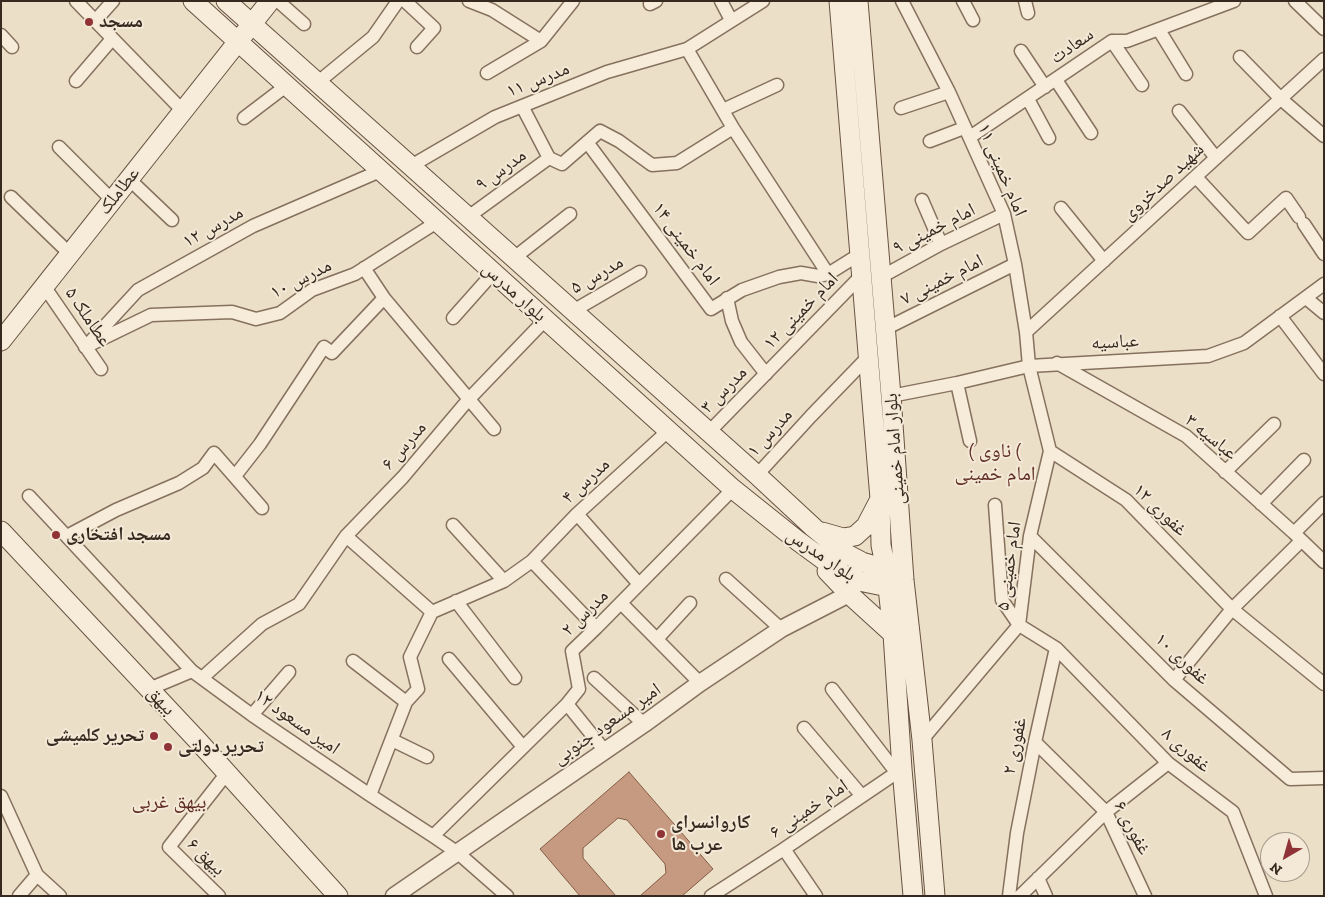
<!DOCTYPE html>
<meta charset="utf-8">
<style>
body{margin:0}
#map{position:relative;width:1325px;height:897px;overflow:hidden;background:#ebdfc7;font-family:"Zilla Slab",serif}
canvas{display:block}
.frame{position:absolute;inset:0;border:2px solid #362a20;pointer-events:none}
.north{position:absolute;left:1260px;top:832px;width:50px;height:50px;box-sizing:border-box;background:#f3e9d6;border:1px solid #a79d8d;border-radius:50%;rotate:218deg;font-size:14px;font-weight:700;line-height:20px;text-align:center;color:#362a20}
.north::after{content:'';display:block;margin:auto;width:18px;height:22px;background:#8f3337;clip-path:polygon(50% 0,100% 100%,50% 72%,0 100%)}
</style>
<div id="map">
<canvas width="1325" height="897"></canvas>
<div class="frame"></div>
<div class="north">N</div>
</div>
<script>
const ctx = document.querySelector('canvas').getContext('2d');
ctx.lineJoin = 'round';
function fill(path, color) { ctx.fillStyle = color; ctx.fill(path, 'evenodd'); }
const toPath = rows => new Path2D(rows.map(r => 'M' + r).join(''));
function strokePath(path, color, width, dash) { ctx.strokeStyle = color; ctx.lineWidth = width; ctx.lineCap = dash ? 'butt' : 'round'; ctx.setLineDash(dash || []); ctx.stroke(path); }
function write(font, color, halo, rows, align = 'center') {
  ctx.font = font + ' "Zilla Slab","Noto Naskh Arabic",serif'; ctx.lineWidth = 4; ctx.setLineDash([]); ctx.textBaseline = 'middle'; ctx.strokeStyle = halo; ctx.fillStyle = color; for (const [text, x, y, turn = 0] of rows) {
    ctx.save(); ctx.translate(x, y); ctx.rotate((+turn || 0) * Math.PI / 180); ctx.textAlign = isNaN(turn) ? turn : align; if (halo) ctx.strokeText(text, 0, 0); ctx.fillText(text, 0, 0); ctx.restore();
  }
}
const building = toPath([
 [629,772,713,869,682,896,640,896,666,873,665,864,627,820,618,818,583,848,583,858,616,896,580,896,540,849,629,772]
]);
fill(building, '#c69a80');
strokePath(building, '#825b45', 1);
const minor = toPath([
 [76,1,183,111],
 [278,1,304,24],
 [405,1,434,28,417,47],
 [469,1,492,10,541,41],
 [721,1,731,20],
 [902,1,949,92,1004,214,1015,264,1026,332,1029,366,1050,451,1030,536,1019,625,922,740],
 [963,1,973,20],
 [1025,1,1028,13],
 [1295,1,1324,29],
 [650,4,656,1],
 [95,21,113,1],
 [1159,30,1186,74],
 [1,35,12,47],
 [1112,41,1142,85],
 [687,49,733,128,828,274],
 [1021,51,1045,87],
 [1240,57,1281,99,1324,136],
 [487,73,541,41,573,1],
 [1056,80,1091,133],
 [76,81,112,39],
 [317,83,373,37,398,1],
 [1028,99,1049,138],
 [522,106,549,158],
 [901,108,949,92],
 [723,110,777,85],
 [1179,111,1216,158],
 [244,118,286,86],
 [970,137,1112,41,1127,41,1234,1],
 [930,141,964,128],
 [587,142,711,309,742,290,779,277,801,273,818,276,828,274,860,254],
 [59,147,112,200],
 [411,166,495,117,607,72,687,49,763,1],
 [1196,177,1248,233,1286,198,1299,217],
 [129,179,172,220],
 [11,197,70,254],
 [922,200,941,244],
 [1061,208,1104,261],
 [468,217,549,158,562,164,600,131,619,141,652,165,677,163,733,128],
 [1304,224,1324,254],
 [514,258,570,214],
 [364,268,384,298,494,429],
 [881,277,941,244,1004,214],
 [44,286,101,369],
 [727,298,732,321,741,342,766,374],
 [1306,298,1324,313],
 [573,311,640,272],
 [1280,316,1324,374],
 [453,318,493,273],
 [885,329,1015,264],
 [1026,332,1324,59],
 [91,341,138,290,253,226,380,171],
 [85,347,151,315,232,312,256,319,280,313,312,290,355,274,437,222],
 [1057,363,1186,436,1294,533,1324,562],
 [957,383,970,441],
 [891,396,957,383,1029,366,1208,356,1244,343,1324,284],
 [709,432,862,275],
 [1050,451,1126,500,1232,609,1324,684],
 [1225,472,1274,424],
 [757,475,811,416,868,357],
 [235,476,260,444,324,347,332,353,384,298],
 [29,496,192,671,252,715,370,795,433,836,458,853,507,896],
 [1261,504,1304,460],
 [995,505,1002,600,1019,625,1056,648,1035,742,1017,833,1009,896],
 [577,514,639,584],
 [453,525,504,581],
 [1294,533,1324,503],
 [67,536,116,510,179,483,203,468,214,453,262,508],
 [346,536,432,612],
 [1030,536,1174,680,1290,779,1324,778],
 [532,561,596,628],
 [726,579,781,629],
 [456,601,515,678],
 [621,603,700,683],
 [657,639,690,603],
 [1056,648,1168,763,1233,812,1266,896],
 [449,659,523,747],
 [353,661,406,702],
 [202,678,262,624,299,604,346,536,403,477,468,400,545,320],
 [594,678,644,724],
 [1174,680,1232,609,1301,541],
 [149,689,192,671],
 [832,689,896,772],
 [567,704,605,751],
 [252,715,289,672],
 [804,728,862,796],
 [392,740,427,757],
 [1035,742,1106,812,1145,896],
 [370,795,406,702,418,689,410,657,432,612,504,581,532,561,577,514,668,431],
 [1,796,37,875,60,896],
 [433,836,567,704,579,689,572,651,596,628,733,489],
 [784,849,816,896],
 [1038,878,1046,896],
 [19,896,37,875],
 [219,896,169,847,227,773],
 [711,896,784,849,902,769],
 [1020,896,1106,812,1168,763]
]);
const tertiary = toPath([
 [394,896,644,724,700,683,781,629,849,594]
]);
const secondary = toPath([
 [193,1,733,489,798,541,843,574,859,581,888,587,904,580],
 [226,1,757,475,814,528,843,552,862,562,886,569,894,574],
 [839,1,880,499,881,545,886,569,893,634,902,769,913,896],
 [858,1,891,396,904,580,922,740,935,896],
 [1,341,270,1],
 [1,531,199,742,338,896],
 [822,532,843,538,855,536,866,526,879,501],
 [827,571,849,594,893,634]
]);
strokePath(minor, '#85715e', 15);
strokePath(tertiary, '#85715e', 19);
strokePath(secondary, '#675241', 21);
strokePath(minor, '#f6ecd9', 12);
strokePath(tertiary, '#f6ecd9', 16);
strokePath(secondary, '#f6ecd9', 19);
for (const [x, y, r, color] of [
 [89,22,5,"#8f3337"],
 [56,535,5,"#8f3337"],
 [154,736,5,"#8f3337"],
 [168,747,5,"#8f3337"],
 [661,834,5,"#8f3337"]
]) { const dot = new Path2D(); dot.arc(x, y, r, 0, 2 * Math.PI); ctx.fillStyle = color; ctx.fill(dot); strokePath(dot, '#f3e9d6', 2); }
write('bold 19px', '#362a20', '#f3e9d6', [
 ["مسجد",99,22],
 ["مسجد افتخاری",66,535],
 ["تحریر کلمیشی",144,736,"right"],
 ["تحریر دولتی",178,747],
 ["کاروانسرای",671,823],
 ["عرب ها",671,845]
], 'left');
write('19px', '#362a20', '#f3e9d6', [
 ["سعادت",1072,46,-35],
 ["مدرس ۱۱",538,80,-22],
 ["مدرس ۹",501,170,-36],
 ["امام خمینی ۱۱",1002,170,67],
 ["شهید صدخروی",1163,182,-43],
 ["عطاملک",119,191,-52],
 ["مدرس ۱۲",213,227,-29],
 ["امام خمینی ۹",934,229,-27],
 ["امام خمینی ۱۴",686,244,53],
 ["مدرس ۵",597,275,-30],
 ["مدرس ۱۰",301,279,-27],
 ["امام خمینی ۷",942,280,-27],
 ["بلوار مدرس",514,292,42],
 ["امام خمینی ۱۲",801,311,-46],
 ["عطاملک ۵",88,317,56],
 ["عباسیه",1115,342,-3],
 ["مدرس ۳",724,390,-46],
 ["مدرس ۱",770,433,-48],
 ["عباسیه ۳",1211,437,39],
 ["مدرس ۶",404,446,-49],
 ["بلوار امام خمینی",895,449,-94],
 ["مدرس ۴",586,481,-43],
 ["غفوری ۱۲",1160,510,44],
 ["بلوار مدرس",821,555,34],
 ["امام خمینی ۵",1009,566,-82],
 ["مدرس ۲",585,613,-45],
 ["غفوری ۱۰",1182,659,43],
 ["بیهق",161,701,47],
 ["امیر مسعود ۱۲",297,722,35],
 ["امیر مسعود جنوبی",607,724,-35],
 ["غفوری ۲",1015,746,-78],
 ["غفوری ۸",1186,750,41],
 ["امام خمینی ۶",809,809,-34],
 ["غفوری ۶",1132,828,62],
 ["بیهق ۶",206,857,44]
]);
write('20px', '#602d23', '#f3e9d6', [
 ["( ناوی (",995,451],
 ["امام خمینی",995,474],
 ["بیهق غربی",169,802]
]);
</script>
